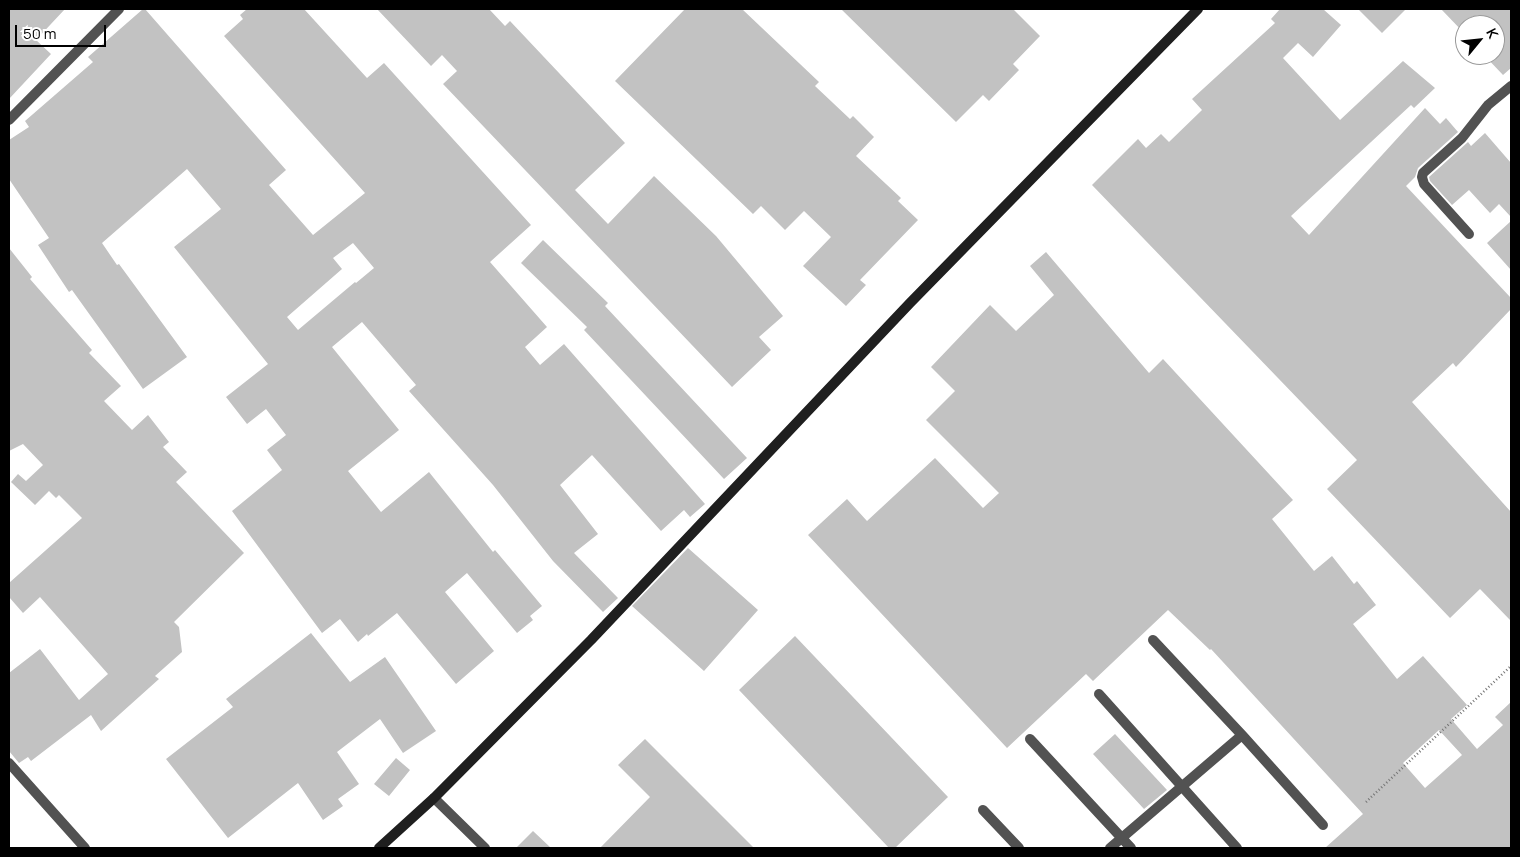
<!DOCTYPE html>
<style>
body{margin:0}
#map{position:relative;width:1520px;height:857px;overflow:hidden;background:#fff;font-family:Manrope,sans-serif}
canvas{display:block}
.frame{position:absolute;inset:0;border:10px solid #000;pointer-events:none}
.north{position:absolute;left:1455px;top:15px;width:50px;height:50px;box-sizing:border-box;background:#fff;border:1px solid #999;border-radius:50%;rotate:62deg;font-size:14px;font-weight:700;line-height:20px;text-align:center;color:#000}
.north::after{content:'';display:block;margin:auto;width:18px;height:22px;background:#000;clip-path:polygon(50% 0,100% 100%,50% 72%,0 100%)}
.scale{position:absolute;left:15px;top:25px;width:91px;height:22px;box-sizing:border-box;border:2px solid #000;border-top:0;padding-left:6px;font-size:15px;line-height:18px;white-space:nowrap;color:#000;-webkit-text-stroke:4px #fff;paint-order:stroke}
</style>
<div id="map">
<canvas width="1520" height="857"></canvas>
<div class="frame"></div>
<div class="north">K</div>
<div class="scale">50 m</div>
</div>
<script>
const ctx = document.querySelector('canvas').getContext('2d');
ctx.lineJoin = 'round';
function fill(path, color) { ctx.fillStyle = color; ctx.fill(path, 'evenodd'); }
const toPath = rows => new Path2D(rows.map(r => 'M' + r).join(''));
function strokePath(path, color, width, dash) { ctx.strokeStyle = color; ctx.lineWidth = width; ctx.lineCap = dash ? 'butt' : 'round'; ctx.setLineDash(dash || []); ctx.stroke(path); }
fill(toPath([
 [9,9,65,9,36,40,51,54,9,99],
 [143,9,145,9,286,170,269,185,313,235,365,193,224,36,243,19,240,15,247,9,304,9,367,78,384,63,531,225,490,262,547,327,525,347,540,365,564,344,705,504,690,517,684,510,661,531,592,455,560,485,598,534,574,553,618,598,603,612,553,561,493,485,409,391,416,385,362,322,332,347,399,430,348,471,381,512,429,472,493,552,495,550,542,606,530,616,533,620,517,633,467,573,445,592,494,651,456,684,397,613,368,636,367,634,358,642,340,619,322,633,232,511,282,470,267,450,286,435,266,409,247,424,226,397,268,364,174,247,221,209,187,169,102,243,117,265,119,264,187,357,143,389,72,290,69,292,38,245,49,238,9,179,9,140,29,127,25,121,93,62,88,57],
 [353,243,374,268,356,283,355,282,298,330,287,317,342,269,333,258],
 [377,9,489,9,505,26,510,21,625,143,575,190,608,224,654,176,716,236,783,316,759,337,771,350,732,387,443,84,457,71,442,55,431,66],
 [685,9,742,9,819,82,815,86,850,119,853,116,874,137,856,156,901,198,898,201,918,220,860,280,866,285,846,306,803,266,831,237,804,211,785,230,761,206,753,214,615,81],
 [841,9,1013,9,1040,36,1013,64,1019,70,989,101,983,95,956,122],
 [1280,9,1323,9,1341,25,1313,57,1298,43,1283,58,1340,120,1403,61,1435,88,1414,108,1411,105,1291,216,1309,235,1425,108,1440,124,1446,118,1458,132,1418,168,1415,177,1406,186,1511,298,1511,309,1456,367,1453,363,1412,402,1511,512,1511,621,1480,589,1450,618,1327,489,1357,460,1092,185,1138,139,1146,148,1161,134,1169,142,1202,110,1192,99,1275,23,1271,19],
 [1358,9,1406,9,1382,33],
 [1441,9,1511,9,1511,68,1503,75,1484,55,1495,55,1495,25,1465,25,1465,34],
 [1485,133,1511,163,1511,217,1499,204,1490,213,1469,190,1452,205,1430,181,1429,177,1468,142,1471,146],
 [1511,221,1511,270,1487,243],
 [543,240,608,303,605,306,747,458,724,479,584,330,587,327,521,263],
 [9,248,32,277,30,279,92,350,89,353,121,386,104,401,132,430,148,415,169,442,163,447,187,472,176,482,244,553,174,622,179,627,182,652,155,676,159,679,101,731,91,715,31,761,28,757,19,763,9,751,9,673,40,649,79,700,108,674,40,597,23,613,9,597,9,583,82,518,59,495,56,498,49,491,35,505,11,482,18,474,26,481,43,465,23,444,9,451],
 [1046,252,1149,373,1163,359,1293,500,1272,519,1314,571,1332,556,1354,584,1357,581,1376,605,1353,624,1397,679,1423,656,1467,705,1451,719,1477,749,1503,725,1495,717,1511,702,1511,848,1325,848,1363,814,1211,649,1210,650,1168,610,1093,681,1086,674,1007,748,808,535,847,499,867,521,935,458,983,508,999,493,926,420,955,391,931,367,990,305,1016,331,1054,295,1030,266],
 [1439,730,1462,755,1425,788,1403,763],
 [688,548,758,610,704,671,632,606],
 [311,633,350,682,385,657,436,731,403,753,380,719,337,752,359,784,338,799,343,806,323,820,298,783,228,838,166,759,233,707,226,699],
 [795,636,948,797,895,848,889,848,739,690],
 [1115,734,1167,790,1144,809,1093,754],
 [645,739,754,848,600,848,650,797,618,765],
 [396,758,410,770,389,796,374,784],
 [533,831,551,848,516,848]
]), '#c2c2c2');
strokePath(toPath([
 [1366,802,1511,666]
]), '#747474', 2.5, [1, 2.5]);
strokePath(toPath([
 [9,120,119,9],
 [1469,234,1424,184,1422,177,1423,173,1462,138,1488,105,1511,86],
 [1153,640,1242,735,1323,825],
 [1099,694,1237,848],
 [1030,739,1131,848],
 [9,763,85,848],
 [434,798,485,848],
 [983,810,1019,848],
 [1110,848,1242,735]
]), '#525252', 10);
strokePath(toPath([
 [379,848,434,798,591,640,910,303,1198,9]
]), '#1f1f1f', 10);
</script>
